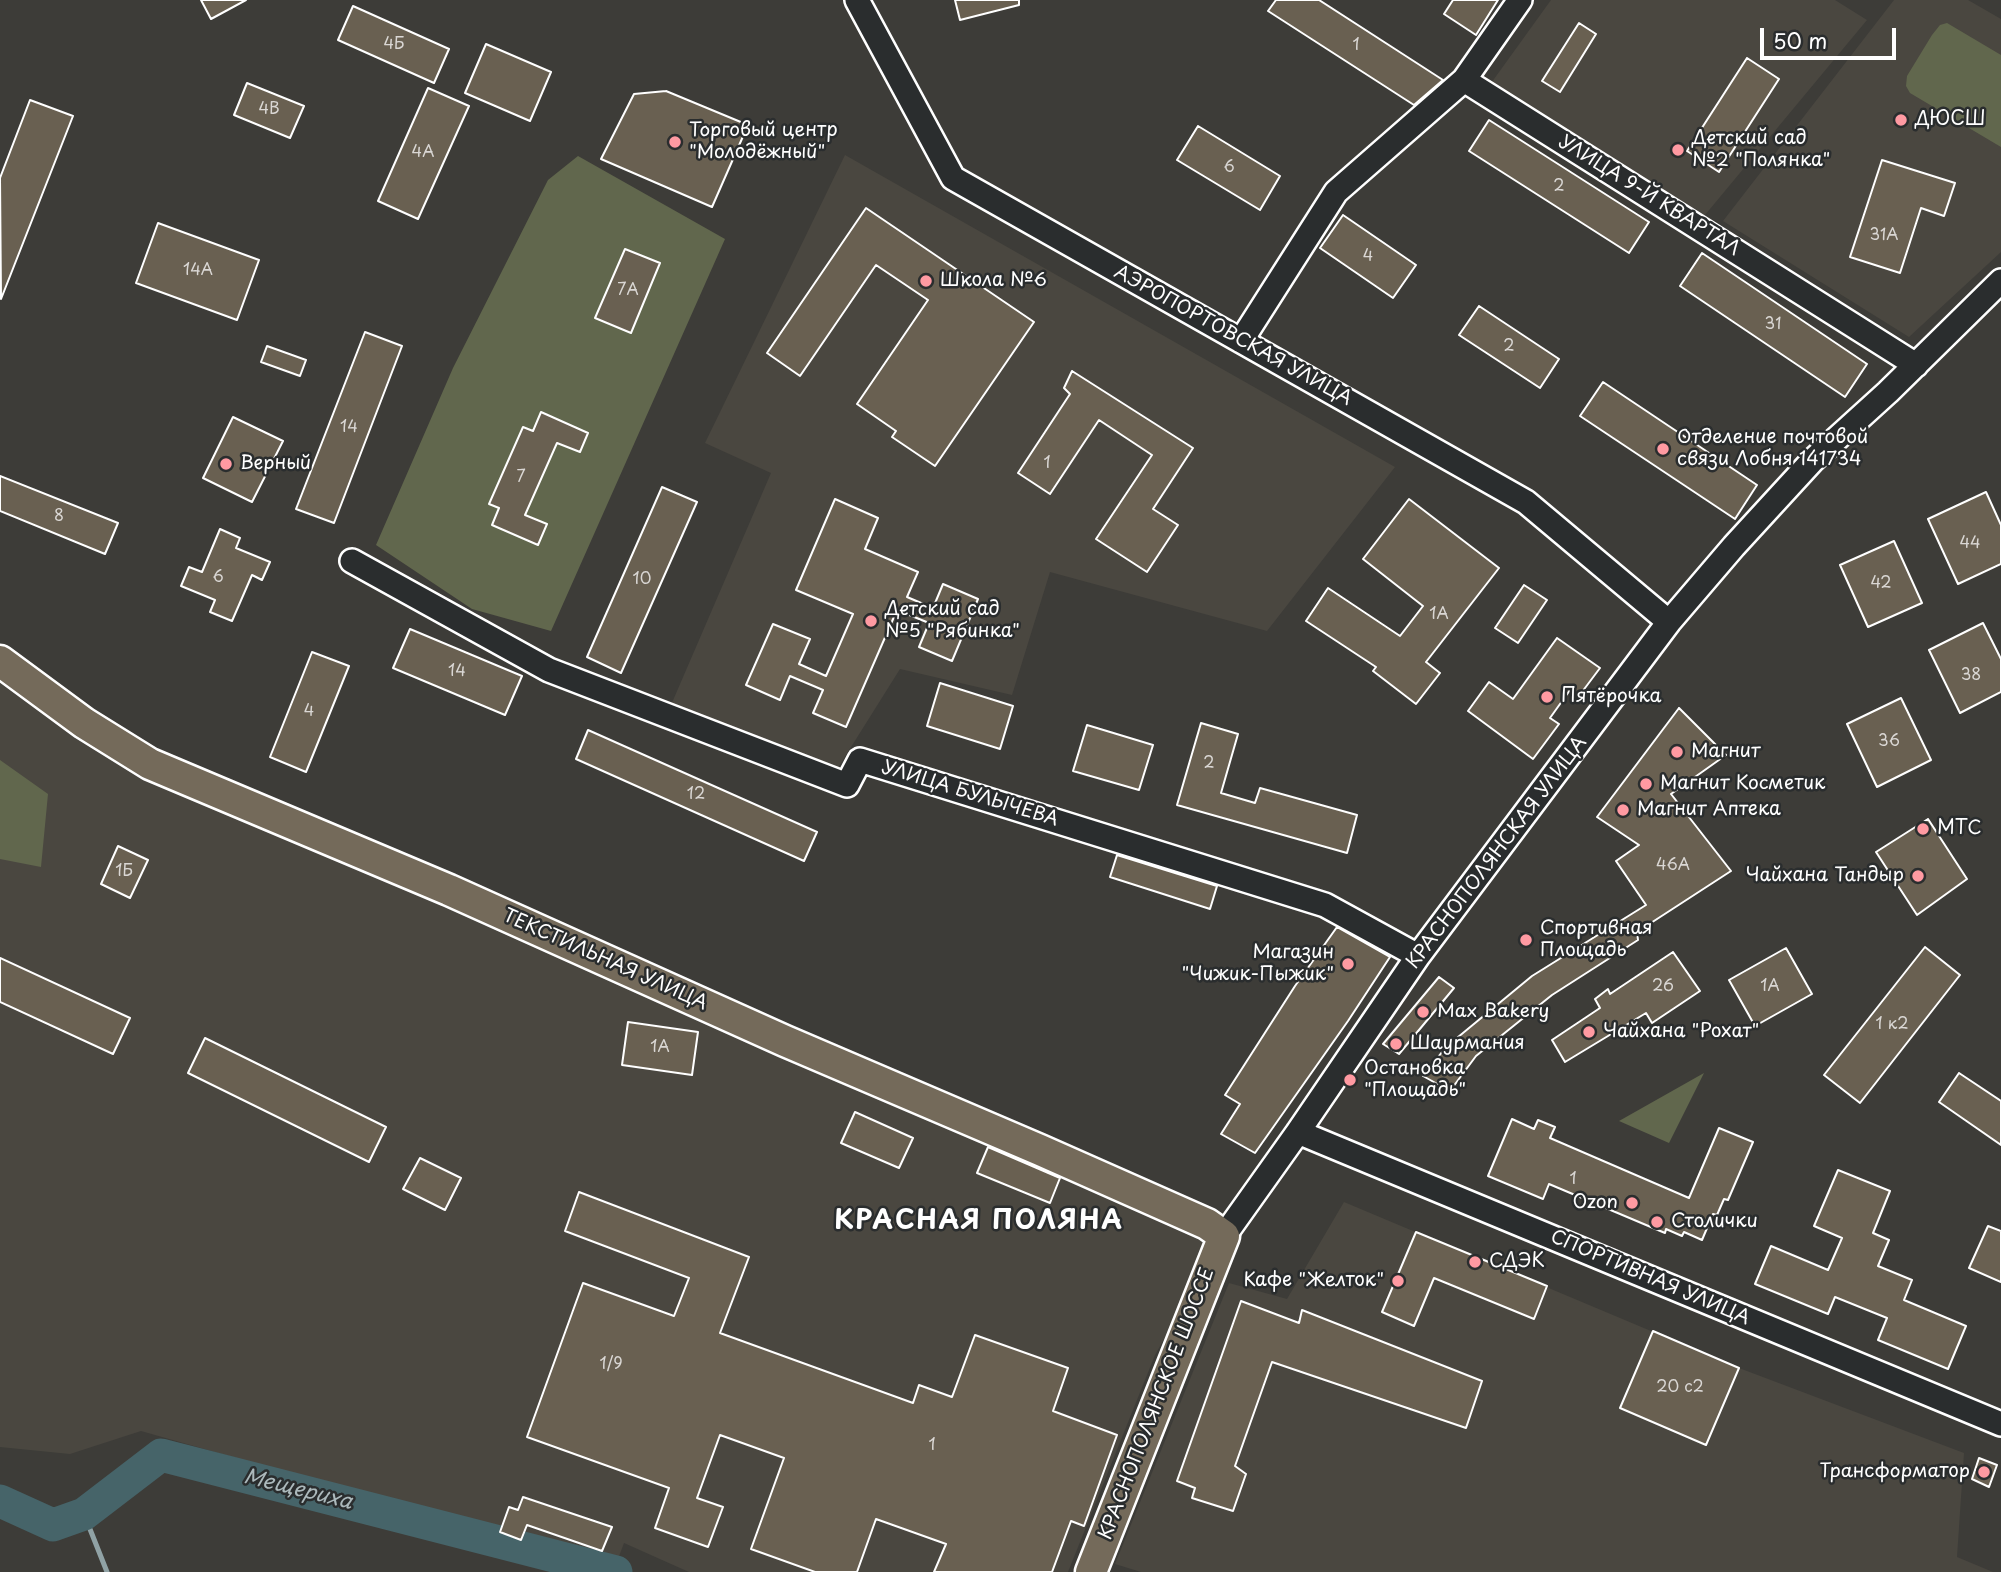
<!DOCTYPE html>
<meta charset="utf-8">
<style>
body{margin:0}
#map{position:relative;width:2001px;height:1572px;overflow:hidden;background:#3d3c38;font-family:"Playpen Sans",sans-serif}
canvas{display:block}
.scale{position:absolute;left:1760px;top:28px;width:136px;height:32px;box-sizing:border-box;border:4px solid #fff;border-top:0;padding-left:9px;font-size:21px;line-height:24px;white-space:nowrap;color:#fff;-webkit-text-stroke:5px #2a2d2e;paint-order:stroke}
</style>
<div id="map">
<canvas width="2001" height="1572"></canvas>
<div class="scale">50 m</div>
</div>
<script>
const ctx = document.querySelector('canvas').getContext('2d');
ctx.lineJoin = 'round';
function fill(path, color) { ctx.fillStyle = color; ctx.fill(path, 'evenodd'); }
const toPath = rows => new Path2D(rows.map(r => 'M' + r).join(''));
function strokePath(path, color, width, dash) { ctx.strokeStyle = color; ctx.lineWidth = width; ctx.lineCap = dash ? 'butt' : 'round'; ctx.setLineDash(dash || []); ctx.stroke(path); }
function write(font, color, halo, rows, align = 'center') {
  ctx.font = font + ' "Playpen Sans",sans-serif'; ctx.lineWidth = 5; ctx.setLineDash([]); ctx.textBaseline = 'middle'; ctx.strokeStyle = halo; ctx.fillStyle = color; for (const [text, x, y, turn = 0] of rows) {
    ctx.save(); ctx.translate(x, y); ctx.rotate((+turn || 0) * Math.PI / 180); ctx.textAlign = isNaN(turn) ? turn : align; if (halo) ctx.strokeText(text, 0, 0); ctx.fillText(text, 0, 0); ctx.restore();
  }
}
fill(toPath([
 [1551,0,1835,0,1867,20,1705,215,1489,86],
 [1894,0,1968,0,2001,19,2001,252,1909,337,1723,221],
 [845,155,1395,467,1267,631,1050,572,1012,695,900,669,836,771,668,712,771,473,705,443],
 [0,678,1211,1239,1209,1259,1155,1355,1068,1572,689,1572,624,1543,615,1567,494,1545,243,1460,141,1431,70,1454,0,1447],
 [1344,1202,1739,1368,1964,1453,1957,1557,1993,1572,1141,1572,1115,1564,1229,1283,1287,1299]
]), '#4a4740');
fill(toPath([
 [1947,23,2001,55,2001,147,1910,93,1906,86,1907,76,1932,35,1940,25],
 [578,156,725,239,551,631,472,609,376,545,453,368,548,180],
 [0,760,48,794,41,867,0,859],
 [1704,1073,1669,1143,1619,1121]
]), '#61674d');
strokePath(toPath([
 [84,1514,107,1572]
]), '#90a2a5', 5);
strokePath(toPath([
 [0,1501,53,1525,84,1514,161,1455,616,1572]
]), '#466469', 33);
const building = toPath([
 [201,0,246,0,211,19,201,0],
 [955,0,1019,0,1019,5,960,20,955,0],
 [1276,0,1319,0,1443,80,1414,105,1268,11,1276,0],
 [1453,0,1498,0,1476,35,1444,14,1453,0],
 [353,6,449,49,434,83,338,40,353,6],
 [1579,23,1596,34,1560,92,1542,81,1579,23],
 [486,44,551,72,530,121,465,93,486,44],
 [1747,58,1779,79,1719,172,1687,151,1747,58],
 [247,83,304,106,290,138,234,115,247,83],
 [428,88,469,106,418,219,378,201,428,88],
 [666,91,748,125,712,207,601,159,634,94,666,91],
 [30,100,73,116,1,299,0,178,30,100],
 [1489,120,1649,222,1629,253,1469,151,1489,120],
 [1198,126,1280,176,1260,210,1177,160,1198,126],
 [1882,160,1955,183,1944,216,1921,208,1900,273,1850,257,1882,160],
 [866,208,1034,322,935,466,892,437,896,431,857,404,928,300,876,265,800,376,767,353,866,208],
 [1343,215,1416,265,1393,298,1320,248,1343,215],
 [158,223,259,260,237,320,136,283,158,223],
 [625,249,660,263,631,333,595,318,625,249],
 [1702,253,1867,364,1845,397,1680,286,1702,253],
 [1479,306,1559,359,1540,388,1459,335,1479,306],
 [365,332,402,346,334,523,296,509,365,332],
 [267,346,306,360,300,376,261,362,267,346],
 [1072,371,1193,448,1153,509,1178,525,1147,572,1096,539,1152,455,1099,420,1050,494,1018,473,1070,394,1064,388,1072,371],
 [1603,382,1757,485,1735,519,1580,416,1603,382],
 [541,412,588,433,580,452,557,443,525,515,547,524,538,545,492,525,499,508,489,504,523,427,533,431,541,412],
 [233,417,283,441,252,502,203,478,233,417],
 [0,476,118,523,105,554,0,511,0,476],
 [662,487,697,502,621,673,587,657,662,487],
 [1986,492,2001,525,2001,564,1958,584,1928,519,1986,492],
 [835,499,878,518,865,549,918,572,907,597,933,608,943,584,978,599,952,661,919,647,929,623,897,610,846,727,813,713,823,690,790,676,780,700,746,685,773,624,810,639,799,664,826,676,853,614,796,590,835,499],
 [1409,499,1499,568,1426,662,1440,673,1416,704,1373,671,1376,667,1306,621,1328,588,1400,636,1423,606,1363,559,1409,499],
 [220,529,240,538,236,548,270,562,262,580,252,575,232,621,210,612,215,600,181,586,189,567,202,572,220,529],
 [1894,541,1922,603,1868,627,1840,565,1894,541],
 [1524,585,1547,600,1518,643,1495,628,1524,585],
 [1983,623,2001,659,2001,692,1960,713,1929,650,1983,623],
 [410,629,522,676,505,715,393,668,410,629],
 [1557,638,1600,668,1579,696,1570,690,1550,718,1559,724,1533,759,1468,711,1489,682,1513,699,1557,638],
 [312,652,349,666,306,772,270,757,312,652],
 [940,683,1013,706,1000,749,927,726,940,683],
 [1901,698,1931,760,1877,787,1847,724,1901,698],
 [1679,708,1726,755,1671,794,1731,871,1637,932,1638,940,1552,995,1476,1056,1450,1091,1423,1076,1446,1047,1532,976,1646,905,1616,861,1639,845,1597,817,1679,708],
 [1201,723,1238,734,1221,793,1255,803,1260,788,1357,815,1347,853,1177,805,1201,723],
 [1087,725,1153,745,1139,790,1073,771,1087,725],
 [588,730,817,832,804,861,576,759,588,730],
 [1928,819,1967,879,1917,915,1876,852,1928,819],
 [118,846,148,860,130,898,101,884,118,846],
 [1117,855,1217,886,1210,909,1110,877,1117,855],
 [1337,927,1390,957,1348,1021,1255,1153,1221,1134,1240,1104,1225,1095,1295,986,1337,927],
 [1925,947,1960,975,1860,1103,1824,1075,1925,947],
 [1786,948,1812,994,1755,1026,1729,980,1786,948],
 [1673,952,1700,991,1652,1023,1646,1013,1565,1062,1552,1040,1600,1008,1595,999,1608,989,1610,994,1673,952],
 [0,958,130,1018,113,1054,0,1002,0,958],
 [1439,977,1454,988,1399,1054,1383,1044,1439,977],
 [628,1022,698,1032,692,1075,622,1065,628,1022],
 [205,1038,386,1127,369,1162,188,1073,205,1038],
 [1959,1073,2001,1101,2001,1145,1939,1102,1959,1073],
 [855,1112,913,1138,899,1168,841,1143,855,1112],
 [1512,1119,1534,1129,1538,1120,1555,1127,1550,1138,1689,1198,1719,1128,1753,1142,1728,1200,1724,1199,1717,1215,1713,1214,1702,1240,1684,1232,1682,1236,1666,1229,1665,1233,1549,1184,1543,1199,1488,1176,1512,1119],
 [988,1147,1060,1178,1050,1203,977,1173,988,1147],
 [420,1158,461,1178,445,1210,403,1189,420,1158],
 [1838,1170,1890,1191,1873,1233,1889,1240,1878,1266,1912,1280,1904,1300,1966,1326,1948,1369,1878,1340,1887,1318,1835,1297,1828,1314,1755,1284,1771,1246,1828,1270,1842,1238,1814,1226,1838,1170],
 [579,1192,749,1257,720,1333,913,1403,919,1385,952,1397,975,1335,1068,1368,1053,1411,1117,1435,1084,1526,1071,1521,1052,1572,934,1572,946,1544,876,1519,857,1572,815,1572,751,1549,784,1458,720,1435,697,1498,723,1507,708,1547,655,1528,669,1488,527,1437,583,1283,674,1316,689,1278,565,1231,579,1192],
 [1988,1226,2001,1231,2001,1282,1969,1268,1988,1226],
 [1416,1232,1547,1286,1534,1319,1434,1278,1414,1326,1382,1312,1416,1232],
 [1241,1301,1299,1323,1302,1310,1482,1381,1466,1428,1272,1362,1235,1466,1246,1474,1233,1511,1192,1498,1195,1488,1177,1481,1241,1301],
 [1653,1331,1739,1368,1706,1445,1620,1408,1653,1331],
 [1979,1458,1997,1465,1989,1487,1972,1479,1979,1458],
 [523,1497,612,1527,602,1551,527,1525,521,1540,500,1532,509,1507,518,1510,523,1497]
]);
fill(building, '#696051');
strokePath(building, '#fff', 2);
const minor = toPath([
 [857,0,953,178,1526,502,1669,622],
 [1520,0,1464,80,1916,365],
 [1241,341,1336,192,1464,80],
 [352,561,549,670,847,785,860,760,1325,905,1418,956],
 [1298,1132,2001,1424],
 [1224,1236,1298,1132,1418,956,1669,622,1734,546,1812,461,1888,392,2001,281]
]);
const major = toPath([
 [0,661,84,723,150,764,449,890,785,1041,1040,1150,1207,1224,1224,1236,1091,1572]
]);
strokePath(minor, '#fff', 28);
strokePath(major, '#fff', 35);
strokePath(minor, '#2a2d2e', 23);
strokePath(major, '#746a5a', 30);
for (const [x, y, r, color] of [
 [1901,120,7,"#ff9aa2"],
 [675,142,7,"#ff9aa2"],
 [1678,150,7,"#ff9aa2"],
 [926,281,7,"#ff9aa2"],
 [1663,449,7,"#ff9aa2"],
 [226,464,7,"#ff9aa2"],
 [871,621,7,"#ff9aa2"],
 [1547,697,7,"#ff9aa2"],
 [1677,752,7,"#ff9aa2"],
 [1646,784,7,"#ff9aa2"],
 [1623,810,7,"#ff9aa2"],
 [1923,829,7,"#ff9aa2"],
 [1918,876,7,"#ff9aa2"],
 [1526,940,7,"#ff9aa2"],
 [1348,964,7,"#ff9aa2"],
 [1423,1012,7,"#ff9aa2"],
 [1589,1032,7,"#ff9aa2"],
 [1396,1044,7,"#ff9aa2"],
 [1350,1080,7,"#ff9aa2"],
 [1632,1203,7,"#ff9aa2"],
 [1657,1222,7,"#ff9aa2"],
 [1475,1262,7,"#ff9aa2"],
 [1398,1281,7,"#ff9aa2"],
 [1984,1472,7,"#ff9aa2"]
]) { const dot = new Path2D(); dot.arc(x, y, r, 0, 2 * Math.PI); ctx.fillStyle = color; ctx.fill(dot); strokePath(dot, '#2a2d2e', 2.5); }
write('16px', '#dad7d4', null, [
 ["4Б",394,45],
 ["1",1356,46],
 ["4В",269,110],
 ["4А",423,153],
 ["6",1229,168],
 ["2",1559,187],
 ["31А",1884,236],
 ["4",1368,257],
 ["14А",198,271],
 ["7А",628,291],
 ["31",1773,325],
 ["2",1509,347],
 ["14",349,428],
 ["1",1047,464],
 ["7",521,478],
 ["8",59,517],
 ["44",1970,544],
 ["6",218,578],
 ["10",642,580],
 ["42",1881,584],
 ["1А",1439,615],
 ["14",457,672],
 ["38",1971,676],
 ["4",309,712],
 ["36",1889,742],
 ["2",1209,764],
 ["12",696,795],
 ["46А",1673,866],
 ["1Б",124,872],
 ["26",1663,987],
 ["1А",1770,987],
 ["1 к2",1892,1025],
 ["1А",660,1048],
 ["1",1573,1180],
 ["1/9",611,1365],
 ["20 с2",1680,1388],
 ["1",932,1446]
]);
write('19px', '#fff', '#2a2d2e', [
 ["ДЮСШ",1915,120],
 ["Торговый центр",689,131],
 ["\"Молодёжный\"",689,153],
 ["Детский сад",1692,139],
 ["№2 \"Полянка\"",1692,161],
 ["Школа №6",940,281],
 ["Отделение почтовой",1677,438],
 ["связи Лобня 141734",1677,460],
 ["Верный",240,464],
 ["Детский сад",885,610],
 ["№5 \"Рябинка\"",885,632],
 ["Пятёрочка",1561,697],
 ["Магнит",1691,752],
 ["Магнит Косметик",1660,784],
 ["Магнит Аптека",1637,810],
 ["МТС",1937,829],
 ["Чайхана Тандыр",1904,876,"right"],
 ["Спортивная",1540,929],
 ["Площадь",1540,951],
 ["Магазин",1334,953,"right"],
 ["\"Чижик-Пыжик\"",1334,975,"right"],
 ["Max Bakery",1437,1012],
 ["Чайхана \"Рохат\"",1603,1032],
 ["Шаурмания",1410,1044],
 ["Остановка",1364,1069],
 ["\"Площадь\"",1364,1091],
 ["Ozon",1618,1203,"right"],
 ["Столички",1671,1222],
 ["СДЭК",1489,1262],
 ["Кафе \"Желток\"",1384,1281,"right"],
 ["Трансформатор",1970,1472,"right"]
], 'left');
write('19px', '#fff', '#2a2d2e', [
 ["УЛИЦА 9-Й КВАРТАЛ",1649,196,32],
 ["АЭРОПОРТОВСКАЯ УЛИЦА",1233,336,29],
 ["УЛИЦА БУЛЫЧЕВА",970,794,17],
 ["КРАСНОПОЛЯНСКАЯ УЛИЦА",1497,853,-53],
 ["ТЕКСТИЛЬНАЯ УЛИЦА",605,960,24],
 ["СПОРТИВНАЯ УЛИЦА",1650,1278,23],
 ["КРАСНОПОЛЯНСКОЕ ШОССЕ",1157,1404,-69]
]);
write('italic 21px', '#acb9bc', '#2a2d2e', [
 ["Мещериха",298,1490,14]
]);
ctx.letterSpacing = '2px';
write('bold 26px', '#fff', '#2a2d2e', [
 ["КРАСНАЯ ПОЛЯНА",979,1222]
]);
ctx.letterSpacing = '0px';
</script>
